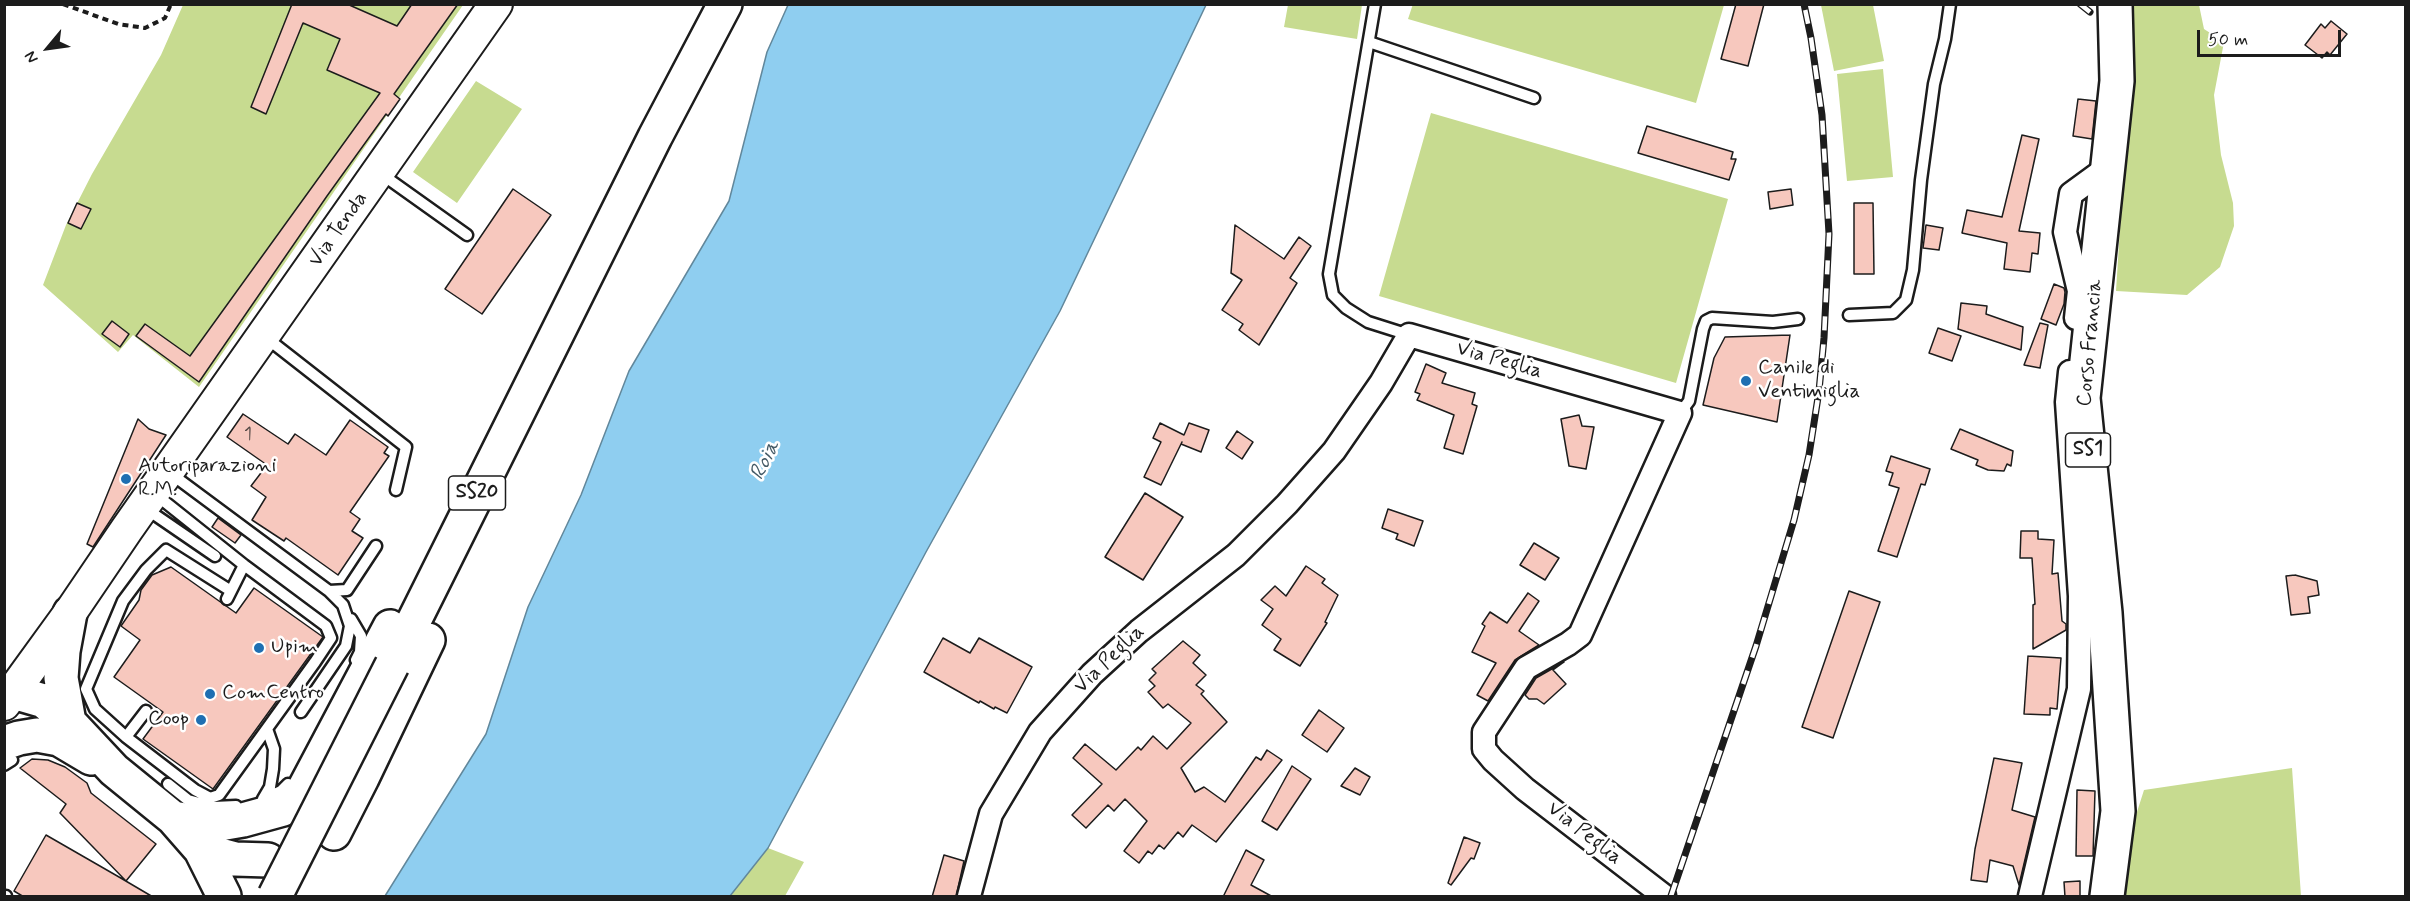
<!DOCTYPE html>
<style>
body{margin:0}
#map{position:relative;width:2410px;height:901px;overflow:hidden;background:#fff;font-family:Mynerve,sans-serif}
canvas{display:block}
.frame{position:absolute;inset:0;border:6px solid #1c1c1c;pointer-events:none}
.north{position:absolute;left:18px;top:18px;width:60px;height:60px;-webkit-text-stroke:4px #fff;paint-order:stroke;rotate:241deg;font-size:16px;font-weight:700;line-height:24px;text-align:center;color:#1c1c1c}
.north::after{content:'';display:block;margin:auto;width:21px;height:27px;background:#1c1c1c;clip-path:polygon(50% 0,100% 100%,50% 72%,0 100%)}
.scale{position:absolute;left:2197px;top:30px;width:144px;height:27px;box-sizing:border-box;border:3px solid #1c1c1c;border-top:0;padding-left:8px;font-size:18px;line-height:21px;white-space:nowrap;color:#1c1c1c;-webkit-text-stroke:4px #fff;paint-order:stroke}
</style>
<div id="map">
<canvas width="2410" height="901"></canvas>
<div class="frame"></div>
<div class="north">N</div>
<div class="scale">50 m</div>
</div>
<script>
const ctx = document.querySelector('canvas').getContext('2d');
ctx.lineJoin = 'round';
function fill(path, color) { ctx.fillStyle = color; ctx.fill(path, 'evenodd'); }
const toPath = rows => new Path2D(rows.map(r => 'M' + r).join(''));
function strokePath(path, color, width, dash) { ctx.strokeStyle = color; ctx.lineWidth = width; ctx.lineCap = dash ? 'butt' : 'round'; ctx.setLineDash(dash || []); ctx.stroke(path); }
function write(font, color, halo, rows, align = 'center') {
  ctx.font = font + ' Mynerve,sans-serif'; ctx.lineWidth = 5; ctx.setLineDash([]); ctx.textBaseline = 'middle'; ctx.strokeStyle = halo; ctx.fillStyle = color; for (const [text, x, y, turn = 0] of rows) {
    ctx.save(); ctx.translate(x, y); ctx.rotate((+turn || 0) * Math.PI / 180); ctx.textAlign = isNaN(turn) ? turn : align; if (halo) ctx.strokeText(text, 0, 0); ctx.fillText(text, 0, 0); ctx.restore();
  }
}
fill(toPath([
 [1413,4,1724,4,1724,5,1696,103,1408,19],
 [183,5,463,5,199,387,133,335,118,352,43,285,66,225,92,174,161,55],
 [1288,5,1362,5,1357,39,1284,27],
 [1821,5,1873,5,1884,61,1834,71],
 [2125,5,2199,5,2204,29,2224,42,2214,95,2221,155,2233,203,2234,226,2220,267,2187,295,2116,291,2127,118],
 [1883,69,1893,177,1847,181,1837,74],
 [476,81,522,109,457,203,413,172],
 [1431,113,1728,199,1676,383,1379,296],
 [2292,768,2301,896,2122,896,2123,856,2144,790],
 [768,848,804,862,785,896,730,896]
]), '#c7db90');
const water = toPath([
 [788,5,1206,5,1060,311,926,552,768,848,730,896,385,896,486,734,528,607,581,495,629,371,729,201,767,52,788,5]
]);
fill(water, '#8fcef0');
strokePath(water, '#61879b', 1.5);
const building = toPath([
 [292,4,347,4,397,26,412,4,458,4,394,94,400,99,388,116,386,114,327,196,199,382,136,336,145,324,190,356,380,93,327,70,340,39,303,23,266,114,251,107,292,4],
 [1736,4,1764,4,1748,66,1721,59,1736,4],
 [2331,21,2347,34,2330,55,2327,52,2322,58,2305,45,2321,24,2325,28,2331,21],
 [2078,99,2096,101,2092,139,2073,136,2078,99],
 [1647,126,1733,152,1731,159,1736,159,1729,180,1638,153,1647,126],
 [2022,135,2039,139,2019,231,2040,233,2038,254,2032,253,2030,272,2004,269,2007,243,1962,233,1967,210,2002,217,2022,135],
 [513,189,551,215,482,314,445,289,513,189],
 [1791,189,1793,205,1770,209,1768,192,1791,189],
 [77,203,91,209,81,229,68,223,77,203],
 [1854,203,1873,203,1874,274,1854,274,1854,203],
 [1235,225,1284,259,1299,237,1311,246,1290,278,1297,283,1259,345,1239,330,1243,324,1222,310,1242,280,1231,273,1235,225],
 [1926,225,1943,228,1939,250,1923,248,1926,225],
 [2054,284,2064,288,2065,292,2064,304,2056,325,2041,319,2054,284],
 [1961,303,1987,306,1986,314,2023,327,2021,350,1958,329,1961,303],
 [112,321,129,334,120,347,102,334,112,321],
 [2040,323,2048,325,2040,368,2024,365,2040,323],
 [1938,328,1961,336,1952,361,1929,353,1938,328],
 [1790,335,1777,422,1703,405,1714,358,1725,337,1790,335],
 [1426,364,1446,373,1442,383,1475,393,1472,404,1477,406,1463,454,1444,448,1454,415,1417,400,1420,394,1415,392,1426,364],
 [243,414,288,444,295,434,326,455,350,420,388,447,384,453,389,456,350,512,360,519,352,531,363,538,338,575,286,538,284,541,252,520,266,497,251,486,267,465,227,437,243,414],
 [1579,415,1582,426,1594,427,1586,469,1569,466,1561,419,1579,415],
 [138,419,149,429,166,435,93,547,87,544,138,419],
 [1160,423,1184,435,1189,423,1209,430,1201,452,1181,444,1182,442,1161,485,1144,477,1161,442,1153,438,1160,423],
 [1960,429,2013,451,2011,466,2007,464,2004,471,1988,470,1976,465,1978,460,1951,449,1960,429],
 [1237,431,1253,442,1242,459,1226,448,1237,431],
 [1891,456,1930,469,1925,485,1921,484,1897,557,1878,551,1899,488,1889,485,1893,473,1886,471,1891,456],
 [1145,493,1183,517,1143,580,1105,557,1145,493],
 [1388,509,1423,521,1414,546,1396,539,1398,534,1382,528,1388,509],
 [218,518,241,535,235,543,212,527,218,518],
 [2021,531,2038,531,2038,539,2054,540,2052,574,2058,573,2062,621,2066,624,2066,630,2033,649,2033,605,2035,604,2032,558,2020,558,2021,531],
 [1534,543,1559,558,1545,580,1520,565,1534,543],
 [1306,566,1325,579,1322,583,1338,595,1325,622,1327,623,1300,666,1274,650,1281,639,1262,625,1273,609,1261,600,1275,586,1286,596,1306,566],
 [171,567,236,613,254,588,323,637,213,789,143,739,163,712,114,677,140,640,121,626,139,600,141,590,152,575,171,567],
 [2295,575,2317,581,2319,595,2308,597,2310,613,2291,615,2286,576,2295,575],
 [1849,591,1880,602,1833,738,1802,727,1849,591],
 [1528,593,1539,601,1519,631,1539,645,1515,660,1488,701,1477,695,1496,663,1472,652,1485,626,1482,624,1490,612,1507,623,1528,593],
 [943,638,970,653,979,638,1032,667,1007,713,995,707,994,709,980,701,979,703,924,672,943,638],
 [1183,641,1200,655,1193,663,1206,675,1196,685,1204,691,1201,694,1227,722,1181,768,1195,792,1204,787,1225,802,1256,757,1261,760,1267,750,1282,760,1216,842,1192,825,1183,837,1178,832,1164,849,1159,845,1152,854,1148,851,1139,863,1124,851,1147,821,1125,799,1114,811,1108,805,1086,828,1072,815,1102,784,1073,758,1085,744,1116,770,1138,747,1141,750,1153,736,1167,749,1191,723,1168,704,1163,708,1148,692,1155,686,1149,680,1156,673,1152,669,1183,641],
 [2028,656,2061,658,2057,709,2050,708,2050,715,2024,714,2028,656],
 [1564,662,1553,670,1566,684,1544,704,1537,699,1529,699,1525,695,1536,678,1564,662],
 [1319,710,1344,728,1327,752,1302,735,1319,710],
 [1994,758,2022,763,2012,810,2035,817,2019,885,2013,866,1990,860,1987,882,1971,880,1975,849,1994,758],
 [32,759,48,760,65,767,87,783,91,793,156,844,126,881,60,813,66,804,20,768,32,759],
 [1292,766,1311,779,1277,830,1262,821,1292,766],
 [1355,768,1370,777,1360,795,1341,786,1355,768],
 [2077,790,2095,791,2093,856,2076,856,2077,790],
 [46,835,119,877,153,897,24,897,14,891,46,835],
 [1464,837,1480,843,1474,859,1471,858,1451,885,1448,883,1464,837],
 [1246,850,1264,860,1251,885,1273,897,1223,897,1246,850],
 [944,855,964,861,956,897,932,897,944,855],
 [2080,881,2080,897,2065,897,2064,882,2080,881]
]);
fill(building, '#f7c8be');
strokePath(building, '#1c1c1c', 1.5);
const service = toPath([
 [1375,4,1329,274,1333,295,1346,308,1368,322,1409,335],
 [1369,42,1534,98],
 [380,173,467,235],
 [1849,315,1893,313,1906,300,1913,270,1921,180,1934,84,1945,39,1950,4],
 [264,336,406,447,396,490],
 [1680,413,1689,401,1703,329,1706,321,1712,318,1773,322,1798,319],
 [170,473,329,591,343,605,350,626,346,646,301,712],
 [155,494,244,565,231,591],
 [145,508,215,556],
 [329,591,347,590,376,546],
 [351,619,361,636,360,652,356,660],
 [146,711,126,737,95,709,86,689,123,601,146,570,166,550,231,591,227,599],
 [126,737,195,790,210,798,219,795,315,662,331,638,326,626,244,565],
 [4,765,12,760],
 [168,784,188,800,214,807,236,806],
 [263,799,281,791,288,784],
 [263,799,270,787,273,769,274,749,267,729],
 [4,896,6,896]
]);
const minor = toPath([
 [2076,318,2079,291,2065,232,2071,194,2108,167],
 [969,896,991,814,1040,732,1092,674,1139,631,1236,555,1287,504,1334,451,1381,383,1409,335,1680,413,1580,635,1568,644,1526,668,1484,732,1484,749,1493,760,1525,789,1664,896],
 [2030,896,2079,689,2080,596,2067,402,2070,372]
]);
const secondary = toPath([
 [4,704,70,613,127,529,496,4]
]);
const primary = toPath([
 [392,665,655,137,725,4],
 [13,692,44,701,69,722,114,770,173,818,201,850,224,896],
 [69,722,61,678,63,651,70,613],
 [4,743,19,738,37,735,59,739,91,758],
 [173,818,214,825,243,820,283,809,301,795,390,627],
 [334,833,362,778,428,640],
 [201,850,235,859,268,860],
 [2107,896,2118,811,2105,613,2083,398,2117,81,2115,4]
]);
strokePath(service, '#1c1c1c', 15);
strokePath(minor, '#1c1c1c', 27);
strokePath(secondary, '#1c1c1c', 36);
strokePath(primary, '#1c1c1c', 38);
strokePath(toPath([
 [63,4,118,24,145,28,165,18,171,4]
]), '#1c1c1c', 4, [6, 4.5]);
strokePath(service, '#fff', 10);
strokePath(minor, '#fff', 22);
strokePath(secondary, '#fff', 32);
strokePath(primary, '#fff', 33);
const rail = toPath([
 [2080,4,2090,12],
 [1671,896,1756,646,1794,520,1809,455,1819,391,1824,338,1829,234,1822,115,1811,38,1804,4]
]);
strokePath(rail, '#1c1c1c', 7);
strokePath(rail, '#fff', 4.5, [14]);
const primaryBridge = toPath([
 [275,896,392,665]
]);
strokePath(primaryBridge, '#1c1c1c', 38, []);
strokePath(primaryBridge, '#fff', 33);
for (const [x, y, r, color] of [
 [1746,381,6,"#1f6fb2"],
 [126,479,6,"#1f6fb2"],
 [259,648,6,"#1f6fb2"],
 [210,694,6,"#1f6fb2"],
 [201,720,6,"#1f6fb2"]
]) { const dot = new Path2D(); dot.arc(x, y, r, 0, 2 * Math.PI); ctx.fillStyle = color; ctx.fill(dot); strokePath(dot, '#fff', 2); }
write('18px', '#534744', null, [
 ["1",248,435]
]);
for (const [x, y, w] of [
 [2088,450,45],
 [477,493,57]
]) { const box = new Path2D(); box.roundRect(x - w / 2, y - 17, w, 34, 4.5); ctx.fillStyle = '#fff'; ctx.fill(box); strokePath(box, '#1c1c1c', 1.5); }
write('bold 20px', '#1c1c1c', null, [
 ["SS1",2088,450],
 ["SS20",477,493]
]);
write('21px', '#1c1c1c', '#fff', [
 ["Via Tenda",339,230,-55],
 ["Corso Francia",2091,343,-85],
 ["Via Peglia",1499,361,16],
 ["Via Peglia",1110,660,-44],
 ["Via Peglia",1584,834,38]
]);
write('21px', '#1c1c1c', '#fff', [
 ["Canile di",1758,369],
 ["Ventimiglia",1758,393],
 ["Autoriparazioni",138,467],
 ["R.M.",138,491],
 ["Upim",271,648],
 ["ComCentro",222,694],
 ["Coop",189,720,"right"]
], 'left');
write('italic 22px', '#445a66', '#fff', [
 ["Roia",766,461,-63]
]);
</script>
